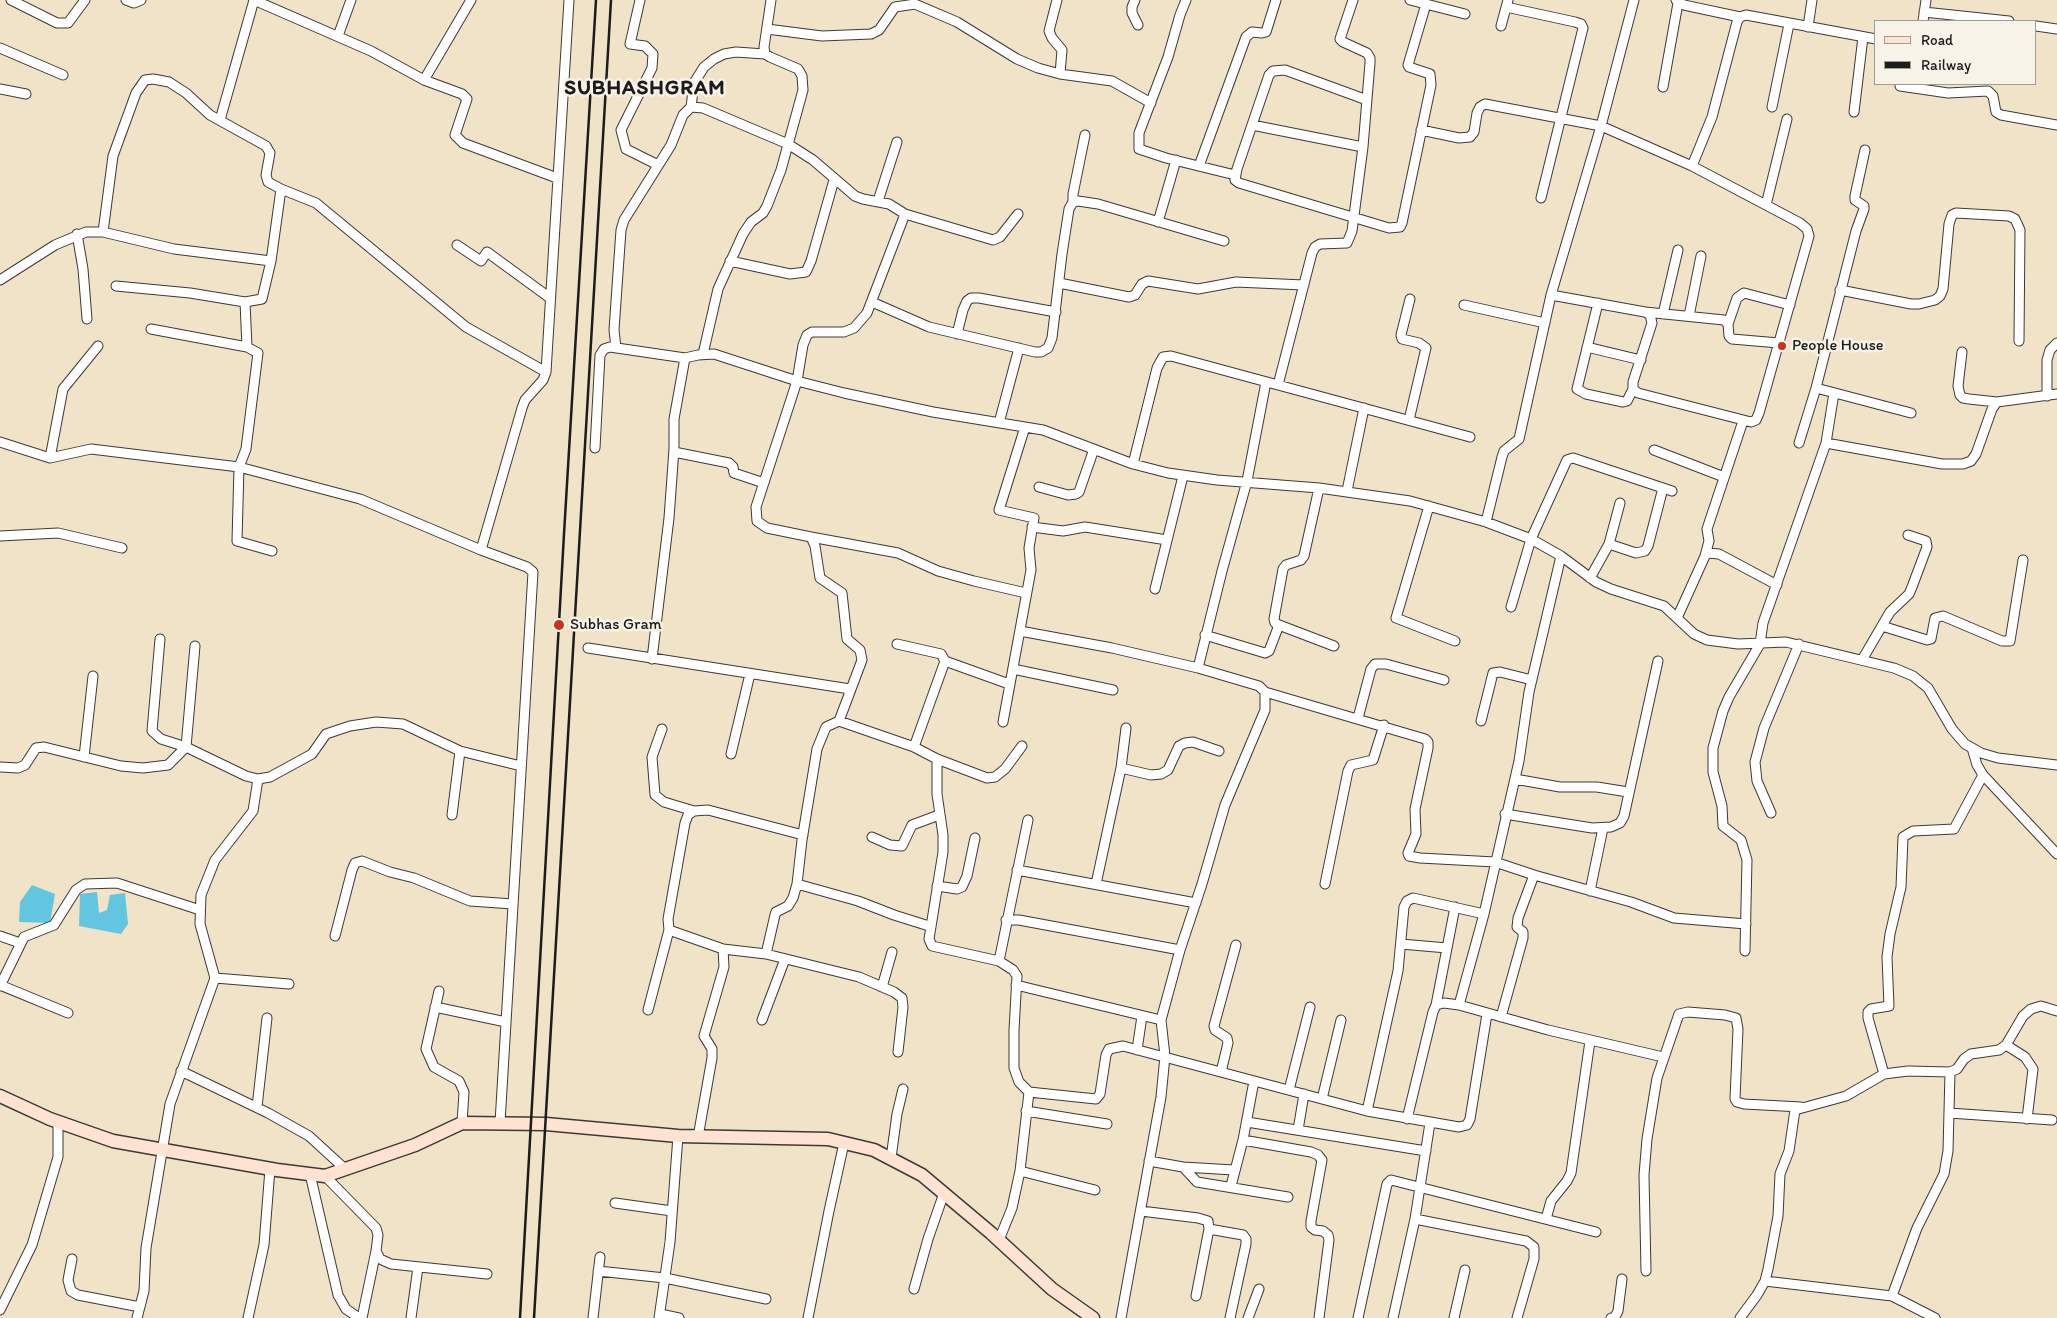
<!DOCTYPE html>
<style>
body{margin:0}
#map{position:relative;width:2057px;height:1318px;overflow:hidden;background:#f1e3c8;font-family:Itim,sans-serif}
canvas{display:block}
.legend{position:absolute;left:1874px;top:20px;width:162px;height:65px;box-sizing:border-box;background:#f7f3e8;border:1px solid #9f9d96;margin:0;padding:6px 9px;list-style:none;font-size:15px;color:#1c1c1c}
.legend li{display:flex;align-items:center;gap:10px;height:25px}
.legend b{width:25px;border:1px solid #9f9d96}
</style>
<div id="map">
<canvas width="2057" height="1318"></canvas>
<ul class="legend">
<li><b style="height:6px;background:#fee3d2"></b>Road</li>
<li><b style="height:6px;background:#1c1c1c"></b>Railway</li>
</ul>
</div>
<script>
const ctx = document.querySelector('canvas').getContext('2d');
ctx.lineJoin = 'round';
function fill(path, color) { ctx.fillStyle = color; ctx.fill(path, 'evenodd'); }
const toPath = rows => new Path2D(rows.map(r => 'M' + r).join(''));
function strokePath(path, color, width, dash) { ctx.strokeStyle = color; ctx.lineWidth = width; ctx.lineCap = dash ? 'butt' : 'round'; ctx.setLineDash(dash || []); ctx.stroke(path); }
function write(font, color, halo, rows, align = 'center') {
  ctx.font = font + ' Itim,sans-serif'; ctx.lineWidth = 5; ctx.setLineDash([]); ctx.textBaseline = 'middle'; ctx.strokeStyle = halo; ctx.fillStyle = color; for (const [text, x, y, turn = 0] of rows) {
    ctx.save(); ctx.translate(x, y); ctx.rotate((+turn || 0) * Math.PI / 180); ctx.textAlign = isNaN(turn) ? turn : align; if (halo) ctx.strokeText(text, 0, 0); ctx.fillText(text, 0, 0); ctx.restore();
  }
}
fill(toPath([
 [32,885,55,894,50,923,19,922,20,902],
 [97,892,99,913,107,910,110,895,125,893,128,924,121,934,79,926,80,894]
]), '#62c6e0');
const minor = toPath([
 [11,0,57,23,68,23,85,0],
 [126,0,134,3,141,0],
 [254,0,371,51,424,80,462,94,467,99,455,135,463,143,557,178],
 [640,0,630,44,645,46,653,54,652,68,621,130,626,149,658,165],
 [1057,0,1049,31,1052,38,1062,50,1060,74],
 [1135,0,1132,7,1132,13,1138,25],
 [1186,0,1180,15,1168,57,1139,133,1139,149,1166,158,1235,175],
 [1410,0,1465,14],
 [1676,0,1684,5,1740,17],
 [1506,7,1575,22,1581,24,1583,28,1541,198],
 [1924,12,2009,21],
 [1923,21,1926,0],
 [1501,26,1508,0],
 [2036,26,2057,29],
 [1808,27,1812,0],
 [767,29,822,36,871,34,879,30,895,7,915,4,957,22,1017,59,1038,68,1060,74,1112,81,1151,103],
 [338,36,351,0],
 [0,48,63,75],
 [424,80,471,0],
 [1900,86,1948,93,1988,91,1993,96,1996,112,2001,115,2057,125],
 [1663,87,1678,3],
 [0,89,26,94],
 [1367,100,1285,70,1273,71,1269,75,1237,169,1235,180,1239,183,1389,228,1400,227,1402,223,1431,85,1430,74,1409,67,1408,65,1426,4],
 [691,107,694,83,704,67,714,59,724,54,736,52,765,54],
 [1772,107,1789,24],
 [1854,112,1863,37],
 [220,120,254,0],
 [1252,125,1363,147],
 [1421,130,1459,138,1470,137,1474,132,1477,113,1480,107,1485,104,1601,126,1692,166,1800,223,1807,229,1809,236,1759,413,1756,420,1751,422,1638,393,1633,389,1633,382,1652,323,1650,315,1645,312,1551,295],
 [1199,166,1246,37,1252,32,1262,33,1266,32,1276,0],
 [1692,166,1712,117,1737,22,1740,17,1746,15,1876,39],
 [878,201,897,142],
 [1073,202,1073,194,1085,135],
 [1766,205,1787,119],
 [1158,222,1176,160],
 [103,232,113,156,136,93,145,80,153,79,169,82,186,93,210,115,266,146,270,153,266,175,268,182,281,189],
 [77,234,83,269,87,319],
 [457,245,481,261,487,252,550,298],
 [730,261,790,274,806,272,811,261,834,180],
 [0,280,55,245,86,232,103,232,174,249,271,261],
 [1059,283,1129,297,1135,295,1142,284,1148,281,1198,289,1236,282,1304,285],
 [116,286,190,293,245,302],
 [1840,290,1911,304,1919,304,1935,300,1940,296,1943,289,1949,224,1952,215,1956,213,2009,216,2015,219,2020,230,2019,341],
 [872,302,929,327,1035,352,1041,352,1048,348,1052,338,1062,254,1069,209,1073,202,1078,201,1098,204,1224,241],
 [1598,303,1577,389,1586,394,1623,402,1627,401,1633,389],
 [1464,305,1545,323],
 [1645,312,1724,320,1728,324,1729,336,1732,339,1779,343],
 [1663,314,1678,250],
 [1689,316,1701,256],
 [1728,324,1737,298,1744,293,1790,305],
 [151,329,247,347,258,353,246,449,239,467,237,541,272,551],
 [957,334,963,310,967,301,971,298,979,298,1056,312],
 [247,347,245,302,262,299,271,261,281,189,316,203,466,327,546,372,569,0],
 [1587,347,1641,360],
 [616,348,614,330,621,230,624,220,671,145,683,115,691,107,703,108,788,144,813,160,855,196,863,199,889,204,905,214,993,240,1000,237,1018,214],
 [1962,352,1958,386,1960,395,1963,398,1969,399,1997,402],
 [703,354,718,289,743,234,751,222,763,213,767,206,781,170,803,90,802,76,798,69,770,57,765,54,764,47,771,0],
 [1278,385,1312,253,1315,247,1320,244,1347,243,1352,231,1363,147,1370,63,1370,58,1367,53,1343,42,1340,39,1353,0],
 [1816,388,1911,413],
 [2047,396,2047,360,2050,350,2057,343],
 [1409,420,1426,348,1419,343,1402,339,1401,335,1410,299],
 [999,423,1019,348],
 [0,442,50,458,91,449,239,467,360,499,481,550,527,567,533,572,500,1123],
 [1799,443,1816,388,1856,231,1864,209,1864,206,1855,200,1855,196,1865,150],
 [1826,443,1942,464,1963,464,1971,461,1976,454,1992,409,1997,402,2057,394],
 [595,448,600,355,604,349,610,347,685,358,698,355,714,354,797,381,844,393,933,412,1043,430,1133,464,1168,473,1217,480,1319,488,1410,501,1486,522,1531,539,1561,556,1596,582,1611,589,1664,606,1694,634,1707,640,1738,644,1786,642,1894,668,1913,676,1928,688,1952,729,1965,744,1981,753,1998,758,2057,765],
 [1654,450,1724,477],
 [674,452,729,463,733,467,734,473,764,483],
 [50,458,63,389,98,346],
 [1133,464,1157,368,1163,357,1171,356,1470,437],
 [1039,487,1068,495,1076,494,1079,492,1094,449],
 [1319,488,1304,556,1301,560,1286,565,1283,569,1274,619,1275,623,1279,625,1334,646],
 [1347,491,1364,408],
 [1429,506,1396,618,1455,641],
 [1486,522,1502,457,1504,451,1519,439,1551,295,1601,126,1634,0],
 [1032,527,1063,531,1085,527,1167,540],
 [0,536,58,533,122,548],
 [811,537,898,553,938,571,974,581,1026,593],
 [1609,544,1636,553,1645,551,1648,546,1663,488],
 [481,550,522,408,525,400,543,380,546,372],
 [1561,556,1529,692,1519,761,1484,914,1459,1005,1548,1030,1663,1057],
 [1705,556,1709,541,1707,529,1743,421],
 [1590,578,1609,544,1620,503],
 [1155,589,1183,476],
 [1511,607,1531,539,1567,460,1573,458,1672,491],
 [1677,618,1705,556,1708,553,1719,554,1777,585],
 [1882,626,1927,640,1931,639,1935,618,1943,616,2002,641,2010,641,2023,560],
 [1020,631,1112,648,1198,668],
 [1205,635,1265,653,1269,651,1279,625],
 [160,639,152,731,161,739,186,747,246,776,258,779,270,777,312,754,326,734,350,726,376,722,403,724,460,751,521,766],
 [897,644,941,654,945,661,914,747],
 [588,648,850,689],
 [652,659,669,518,674,449,674,419,685,358],
 [1862,660,1890,612,1909,594,1912,587,1927,547,1926,541,1908,535],
 [945,661,1009,684],
 [1013,669,1113,690],
 [1265,692,1425,739,1428,742,1428,748,1415,809,1416,834,1408,853,1409,856,1420,858,1495,862,1534,875,1631,902,1674,918,1746,924],
 [1358,718,1371,669,1375,664,1386,664,1444,680],
 [839,721,914,747,937,759,987,778,995,777,1005,769,1022,746],
 [1481,721,1493,673,1500,672,1532,680],
 [1003,722,1031,570,1029,548,1034,518,999,510,1025,427],
 [662,729,652,757,655,795,664,802,694,811],
 [1972,748,1977,765,1983,775,2057,854],
 [731,754,750,674],
 [84,757,93,676],
 [937,759,937,794,943,835,943,852,929,939,932,946,999,961,1013,970,1017,976,1014,1030,1014,1068,1019,1082,1029,1092,1096,1099,1100,1094,1106,1055,1109,1049,1123,1046,1367,1111,1459,1127,1467,1125,1470,1119,1487,1014],
 [0,767,18,768,25,765,36,748,44,747,121,766,143,768,168,765,186,747,195,646],
 [1121,768,1151,775,1161,774,1168,770,1179,746,1185,743,1193,742,1219,751],
 [1515,779,1560,787,1597,787,1628,792],
 [1771,813,1757,781,1755,762,1764,728,1799,644],
 [1505,814,1592,828,1611,827,1620,823,1624,816,1658,661],
 [452,815,460,751],
 [872,837,890,845,902,846,912,825,939,815],
 [1017,870,1196,903],
 [797,884,858,901,894,915,929,926],
 [1096,884,1121,768,1126,728],
 [1325,884,1348,771,1351,765,1373,760,1384,725],
 [937,886,957,889,962,887,967,876,975,838],
 [1590,891,1603,828],
 [1006,920,1019,920,1180,950],
 [0,936,20,943],
 [335,936,352,870,355,863,362,861,390,872,414,878,470,901,513,904],
 [1401,944,1447,948],
 [723,949,766,954,859,977,894,992,902,998,903,1007,898,1052],
 [1745,951,1747,860,1741,840,1723,826,1722,806,1713,772,1713,748,1723,711,1729,697,1760,644,1763,623,1826,443,1834,393],
 [766,954,775,915,776,912,788,906,793,898,797,884,802,840,817,749,826,727,839,721,862,660,860,650,847,639,842,593,820,578,815,546,811,537,767,528,757,521,756,507,797,381,803,345,807,335,812,332,844,332,854,328,867,313,905,214],
 [999,961,1028,820],
 [215,978,289,984],
 [0,985,68,1013],
 [1016,985,1161,1020],
 [0,986,24,937,54,925,76,890,85,884,117,883,200,910],
 [882,987,892,952],
 [439,991,426,1049,434,1067,459,1081,464,1092,462,1123],
 [1436,1005,1455,907],
 [435,1007,506,1022],
 [648,1010,669,930],
 [1501,1017,1523,938,1523,932,1517,927,1518,918,1534,875],
 [762,1020,785,959],
 [2006,1045,2025,1057,2033,1069,2027,1119],
 [1137,1050,1142,1016],
 [181,1071,268,1113,309,1136,344,1168],
 [1221,1072,1228,1043,1227,1038,1215,1030,1214,1026,1236,945],
 [1884,1074,1868,1018,1868,1012,1871,1009,1889,1006,1887,957,1890,934,1901,887,1903,837,1913,831,1954,829,1983,775],
 [1289,1090,1310,1007],
 [1322,1099,1341,1020],
 [257,1107,267,1018],
 [1026,1111,1107,1124],
 [1367,1111,1398,971,1404,907,1407,901,1413,898,1484,914],
 [1949,1113,2052,1120],
 [1407,1119,1433,1012,1436,1005,1444,1003,1459,1005],
 [1247,1122,1426,1151],
 [1298,1130,1304,1094],
 [698,1137,712,1058,712,1049,704,1036,724,967,723,949,669,930,668,919,685,823,688,815,694,811,708,810,803,835],
 [1243,1140,1311,1152,1318,1155,1322,1160,1311,1221,1311,1227,1315,1230,1323,1231,1328,1235,1329,1240,1319,1318],
 [891,1158,897,1114,903,1089],
 [1149,1161,1183,1167,1234,1170],
 [1183,1167,1197,1182,1288,1197],
 [1020,1171,1095,1190],
 [310,1174,338,1295,346,1309,359,1318],
 [325,1176,376,1228,378,1235,376,1251,380,1259,391,1264,487,1274],
 [1231,1186,1243,1140,1254,1081],
 [615,1203,672,1211],
 [1141,1211,1198,1218,1208,1221,1209,1229,1196,1296],
 [1415,1219,1526,1241,1534,1247,1534,1259,1517,1318],
 [1546,1219,1551,1201,1567,1181,1571,1173,1590,1041],
 [1209,1229,1243,1235,1246,1239,1246,1244,1230,1318],
 [999,1240,1012,1208,1020,1171,1029,1092],
 [72,1259,68,1280,71,1291,78,1295,140,1307],
 [598,1271,665,1278,766,1299],
 [1646,1271,1644,1175,1647,1139,1657,1078,1679,1014,1688,1012,1725,1015,1736,1018,1738,1029,1735,1099,1737,1102,1744,1104,1801,1107],
 [1765,1281,1892,1296,1935,1318],
 [914,1289,928,1239,944,1193],
 [1892,1296,1917,1228,1944,1174,1948,1151,1950,1072],
 [0,1310,32,1245,58,1157,58,1122],
 [660,1314,679,1318],
 [137,1318,144,1291,146,1248,170,1104,215,978,200,924,201,895,215,860,253,811,258,779],
 [248,1318,264,1245,270,1169],
 [362,1318,376,1251],
 [411,1318,418,1267],
 [593,1318,600,1257],
 [659,1318,670,1242,678,1136],
 [808,1318,829,1211,844,1143],
 [1121,1318,1161,1097,1165,1056,1161,1020,1180,950,1202,884,1225,805,1265,710,1265,692,1259,686,1198,668,1222,571,1247,481,1266,382],
 [1248,1318,1259,1289],
 [1358,1318,1387,1184,1391,1180,1596,1232],
 [1393,1318,1415,1219,1430,1123],
 [1454,1318,1465,1270],
 [1611,1318,1615,1317,1618,1311,1622,1279],
 [1740,1318,1757,1295,1765,1281,1768,1269,1778,1216,1780,1174,1789,1151,1795,1110,1846,1096,1884,1074,1908,1071,1950,1072,1957,1069,1964,1059,1971,1054,1999,1050,2006,1045,2023,1016,2031,1009,2041,1006,2057,1011]
]);
const secondary = toPath([
 [0,1096,50,1119,113,1141,277,1170,325,1176,415,1145,462,1123,546,1124,678,1136,828,1139,874,1150,922,1175,991,1233,1052,1289,1093,1318]
]);
strokePath(minor, '#3c3a36', 11);
strokePath(secondary, '#3c3a36', 15);
strokePath(minor, '#fff', 9);
strokePath(secondary, '#fee3d2', 12);
strokePath(toPath([
 [520,1318,564,534,596,0],
 [534,1318,611,0]
]), '#1c1c1c', 2.5);
for (const [x, y, r, color] of [
 [1782,346,5,"#c8321e"],
 [559,625,6,"#c8321e"]
]) { const dot = new Path2D(); dot.arc(x, y, r, 0, 2 * Math.PI); ctx.fillStyle = color; ctx.fill(dot); strokePath(dot, '#f7f3e8', 2); }
write('16px', '#1c1c1c', '#f7f3e8', [
 ["People House",1792,346],
 ["Subhas Gram",570,625]
], 'left');
ctx.letterSpacing = '1px';
write('bold 21px', '#1c1c1c', '#f7f3e8', [
 ["SUBHASHGRAM",645,89]
]);
ctx.letterSpacing = '0px';
</script>
